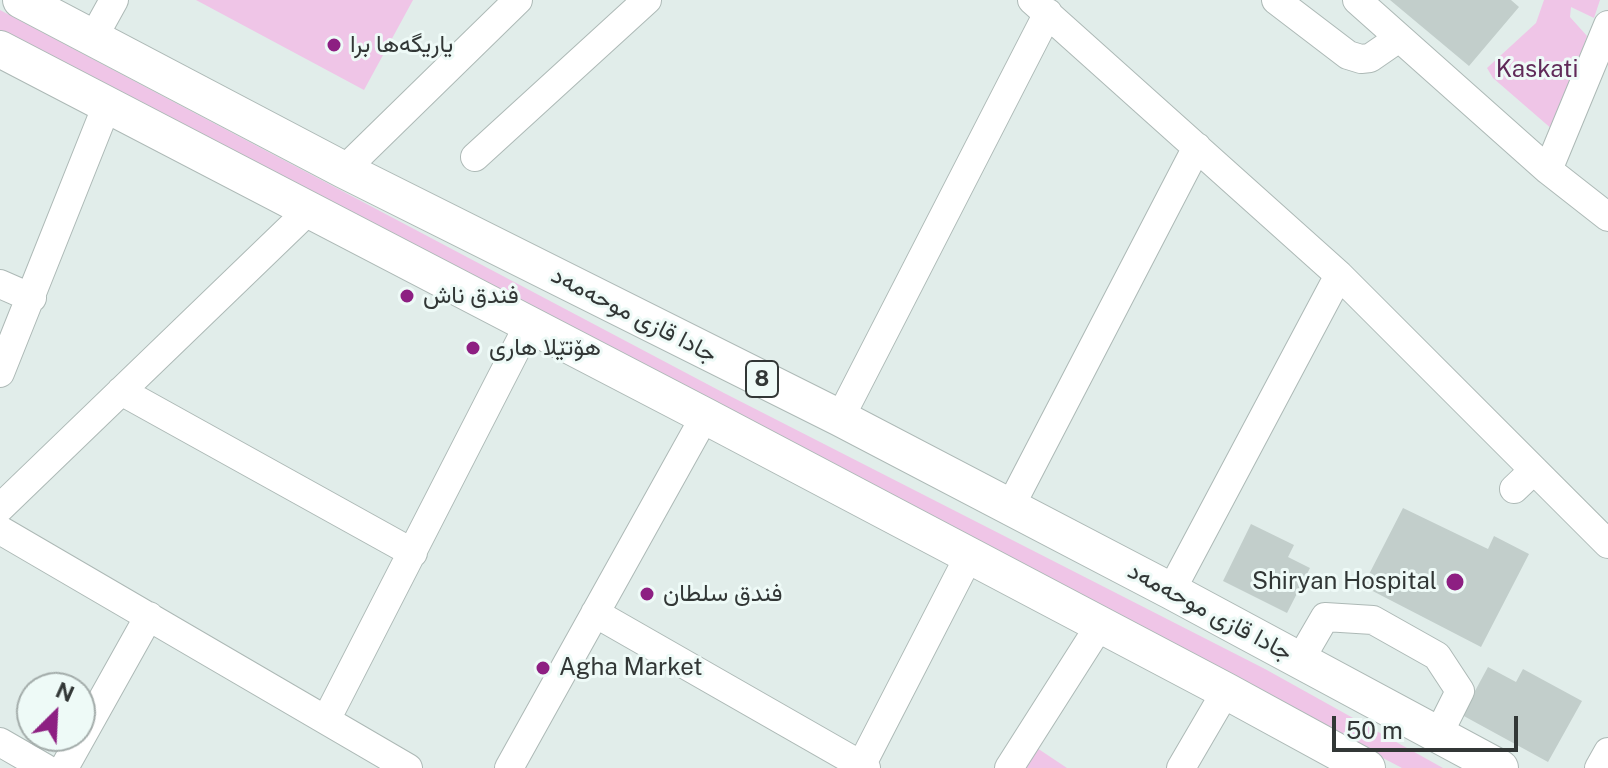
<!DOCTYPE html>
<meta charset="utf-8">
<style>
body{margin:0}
#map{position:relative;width:1608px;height:768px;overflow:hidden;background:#e1edea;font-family:"Public Sans",sans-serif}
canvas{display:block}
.north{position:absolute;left:16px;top:672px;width:80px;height:80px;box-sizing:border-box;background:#eefaf7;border:2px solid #a3acaa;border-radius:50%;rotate:24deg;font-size:22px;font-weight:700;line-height:32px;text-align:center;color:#323736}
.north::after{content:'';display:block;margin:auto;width:28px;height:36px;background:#8d1f82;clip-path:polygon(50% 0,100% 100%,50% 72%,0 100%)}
.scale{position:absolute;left:1332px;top:716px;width:186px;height:36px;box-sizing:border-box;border:4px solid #323736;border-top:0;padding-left:10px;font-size:24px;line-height:28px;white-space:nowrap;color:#323736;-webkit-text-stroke:6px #eefaf7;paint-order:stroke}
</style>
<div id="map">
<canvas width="1608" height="768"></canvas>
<div class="north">N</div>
<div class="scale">50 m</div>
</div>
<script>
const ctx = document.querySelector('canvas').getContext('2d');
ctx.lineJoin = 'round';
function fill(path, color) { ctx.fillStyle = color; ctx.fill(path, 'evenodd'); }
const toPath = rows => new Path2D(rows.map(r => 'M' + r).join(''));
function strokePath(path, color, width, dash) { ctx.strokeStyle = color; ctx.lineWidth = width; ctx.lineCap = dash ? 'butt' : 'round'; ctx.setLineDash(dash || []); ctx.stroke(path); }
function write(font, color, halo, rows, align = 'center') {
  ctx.font = font + ' "Public Sans",Vazirmatn,sans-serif'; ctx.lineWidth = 6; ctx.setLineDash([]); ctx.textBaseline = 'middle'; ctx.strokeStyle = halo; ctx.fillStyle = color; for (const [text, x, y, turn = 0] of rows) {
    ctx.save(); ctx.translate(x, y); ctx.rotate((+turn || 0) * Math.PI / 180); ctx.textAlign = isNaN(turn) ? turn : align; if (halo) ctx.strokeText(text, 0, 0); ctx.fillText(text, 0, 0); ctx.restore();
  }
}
fill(toPath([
 [196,0,413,0,364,90],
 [1544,0,1600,0,1594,18,1571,7,1570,17,1587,36,1553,130,1493,78,1487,68,1536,23],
 [0,10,724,393,1265,669,1443,768,1402,768,0,34],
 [1037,748,1067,768,1024,768]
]), '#efc5e7');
fill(toPath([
 [1390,0,1511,0,1519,7,1469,66],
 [1403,508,1488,549,1494,536,1529,554,1481,647,1363,586],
 [1251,524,1294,545,1288,557,1310,568,1287,613,1223,581],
 [1488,667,1516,682,1523,669,1582,701,1548,762,1462,715]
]), '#c2cecb');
const minor = toPath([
 [1032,0,1339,275,1608,544],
 [1276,0,1348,55,1361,59,1370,58,1399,38],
 [1357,0,1548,170,1608,217],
 [93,38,114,0],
 [475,157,647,0],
 [344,170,518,0],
 [1548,170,1608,25],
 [0,284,32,298],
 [0,373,107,105],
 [121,391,413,553],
 [840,418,1048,13],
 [1514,489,1534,470],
 [1010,507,1197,147],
 [0,508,309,210],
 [0,530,408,768],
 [1171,591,1339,275],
 [595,613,866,768],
 [1300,660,1325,617,1373,620,1437,656,1460,691,1438,735],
 [326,720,529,324],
 [0,742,45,768],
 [861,766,969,556],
 [64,768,149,616],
 [509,768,705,416],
 [1009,768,1100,625],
 [1181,768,1226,691],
 [1599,768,1608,752]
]);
const major = toPath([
 [21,0,344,170,840,418,1171,591,1500,768],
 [0,49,705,416,1226,691,1367,768]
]);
strokePath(minor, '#adb9b6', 30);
strokePath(major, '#adb9b6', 38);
strokePath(minor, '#fff', 28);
strokePath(major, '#fff', 36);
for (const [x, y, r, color] of [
 [334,45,8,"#8d1f82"],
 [407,296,8,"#8d1f82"],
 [473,348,8,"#8d1f82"],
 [1455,582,10,"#8d1f82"],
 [647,594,8,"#8d1f82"],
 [543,668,8,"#8d1f82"]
]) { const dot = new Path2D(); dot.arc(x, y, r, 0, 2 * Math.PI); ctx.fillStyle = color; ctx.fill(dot); strokePath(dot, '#eefaf7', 3); }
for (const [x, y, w] of [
 [762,379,32]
]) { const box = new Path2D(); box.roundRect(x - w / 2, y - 18, w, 36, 6); ctx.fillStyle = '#eefaf7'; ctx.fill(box); strokePath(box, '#323736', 2); }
write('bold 22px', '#323736', null, [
 ["8",762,379]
]);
write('24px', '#323736', '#eefaf7', [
 ["یاریگەها برا",350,45],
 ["فندق ناش",423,296],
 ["هۆتێلا هاری",489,348],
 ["Shiryan Hospital",1437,582,"right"],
 ["فندق سلطان",663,594],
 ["Agha Market",559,668]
], 'left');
write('24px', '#602a59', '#eefaf7', [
 ["Kaskati",1537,70]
]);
write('24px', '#323736', '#eefaf7', [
 ["جادا قازی موحەمەد",634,315,27],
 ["جادا قازی موحەمەد",1210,612,28]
]);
</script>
